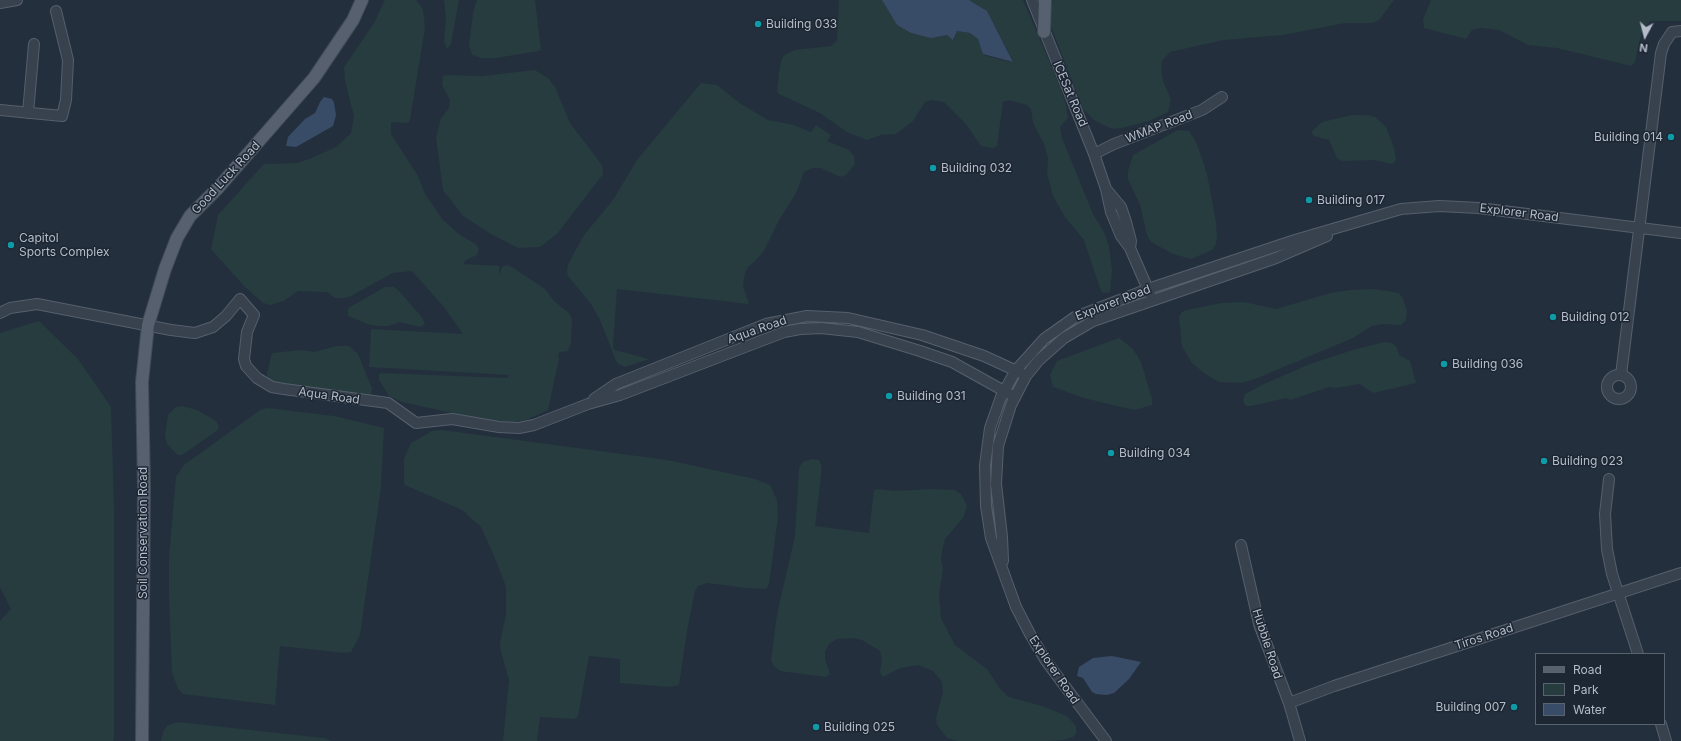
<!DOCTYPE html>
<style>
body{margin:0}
#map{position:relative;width:1681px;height:741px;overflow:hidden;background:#242f3e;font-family:Inter,sans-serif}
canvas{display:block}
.legend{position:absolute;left:1535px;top:653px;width:130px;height:72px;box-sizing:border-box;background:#1d2633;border:1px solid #59626f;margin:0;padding:5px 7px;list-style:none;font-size:12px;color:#b4bcc9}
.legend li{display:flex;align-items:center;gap:8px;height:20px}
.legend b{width:20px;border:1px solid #59626f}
.north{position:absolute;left:1625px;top:16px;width:40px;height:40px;-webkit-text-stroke:3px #1d2633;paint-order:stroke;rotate:187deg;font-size:11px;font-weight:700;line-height:16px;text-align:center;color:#b4bcc9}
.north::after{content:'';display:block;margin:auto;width:14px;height:18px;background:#b4bcc9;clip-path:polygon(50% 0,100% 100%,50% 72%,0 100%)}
</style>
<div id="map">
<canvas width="1681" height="741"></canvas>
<ul class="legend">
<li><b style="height:5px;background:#56606e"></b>Road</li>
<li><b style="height:11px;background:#263c3f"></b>Park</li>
<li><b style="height:11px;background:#394c67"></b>Water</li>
</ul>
<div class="north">N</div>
</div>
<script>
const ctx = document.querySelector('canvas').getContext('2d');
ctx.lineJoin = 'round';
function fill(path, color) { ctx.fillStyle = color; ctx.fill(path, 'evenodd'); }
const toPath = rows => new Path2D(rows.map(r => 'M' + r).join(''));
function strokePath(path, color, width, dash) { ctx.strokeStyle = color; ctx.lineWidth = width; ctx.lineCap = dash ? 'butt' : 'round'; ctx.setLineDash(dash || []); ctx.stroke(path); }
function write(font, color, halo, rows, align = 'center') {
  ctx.font = font + ' Inter,sans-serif'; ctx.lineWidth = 3; ctx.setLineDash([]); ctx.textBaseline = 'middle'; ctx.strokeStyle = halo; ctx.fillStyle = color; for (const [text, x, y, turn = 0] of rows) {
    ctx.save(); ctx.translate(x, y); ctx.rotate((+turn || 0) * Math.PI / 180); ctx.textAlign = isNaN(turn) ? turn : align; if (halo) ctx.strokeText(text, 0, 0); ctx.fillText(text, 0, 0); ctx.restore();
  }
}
fill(toPath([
 [385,0,416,0,423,9,425,28,410,120,408,123,391,122,391,134,418,176,425,194,443,220,460,235,476,244,479,249,477,255,466,260,463,264,499,266,499,275,502,267,507,265,512,267,545,289,554,301,569,313,572,319,571,343,568,351,560,352,558,355,559,359,548,410,526,420,511,422,466,416,402,402,389,396,379,380,379,375,381,373,507,378,509,375,369,367,371,329,463,334,443,306,412,271,393,273,349,297,342,298,335,298,327,292,298,291,284,301,270,305,263,303,245,287,211,249,218,215,264,164,297,163,312,158,336,147,351,133,354,116,345,81,344,67,374,23],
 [444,0,459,0,451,44,447,49,444,41,446,17],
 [477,0,535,0,541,49,539,51,496,58,482,58,472,55,469,45,473,13],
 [839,0,882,0,897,25,911,33,935,37,947,35,954,40,957,31,970,33,978,39,984,55,1009,62,1013,62,1012,59,987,11,969,0,1023,0,1059,84,1066,105,1068,118,1060,127,1062,138,1093,214,1105,234,1109,247,1112,270,1110,292,1104,293,1101,291,1084,240,1065,217,1053,196,1047,173,1048,158,1044,144,1033,123,1031,109,1027,105,1009,100,1003,102,997,146,993,148,981,146,966,124,944,102,932,100,925,102,913,121,896,134,881,135,867,140,847,132,820,113,779,94,777,92,779,72,782,58,785,55,795,50,831,46,837,41],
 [1053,0,1394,0,1379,20,1372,23,1345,23,1283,35,1224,40,1170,52,1162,61,1161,71,1163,81,1171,99,1168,112,1149,121,1121,128,1112,129,1094,120,1083,109,1050,24,1049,8],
 [1431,0,1681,0,1681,21,1650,21,1641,33,1635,62,1631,66,1557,48,1528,45,1499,30,1481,28,1472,30,1466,39,1424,28,1423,20],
 [535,70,548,78,555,87,570,123,602,165,603,174,557,234,540,247,518,248,491,234,463,216,443,190,436,138,441,118,449,108,450,100,442,85,443,76,448,75,482,76],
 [701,83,717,85,741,104,768,120,794,125,811,132,816,125,831,135,827,141,849,150,854,156,855,164,846,175,840,177,821,168,813,168,804,172,796,193,778,222,764,251,754,262,748,267,745,273,743,286,749,304,617,289,613,347,615,350,649,359,625,367,617,363,600,320,591,304,568,276,567,271,568,264,584,235,613,200,637,160],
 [1352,115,1367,115,1375,117,1386,127,1394,148,1396,160,1392,164,1374,160,1342,161,1337,158,1329,140,1314,136,1311,132,1322,122],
 [1178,130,1189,131,1197,144,1207,174,1216,222,1217,237,1216,244,1212,250,1191,259,1173,254,1151,242,1147,235,1140,205,1128,179,1128,171,1133,155],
 [385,287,394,287,400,292,421,316,425,324,420,327,400,322,388,326,378,326,370,325,348,316,348,308],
 [1374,289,1399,293,1403,299,1407,311,1406,320,1401,325,1383,324,1372,326,1353,338,1255,379,1241,383,1219,382,1204,373,1191,362,1182,346,1179,317,1182,312,1187,310,1221,303,1244,302,1276,309,1330,293,1350,290],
 [39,321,78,359,111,407,114,508,114,737,113,741,0,741,0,621,11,609,0,587,0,333],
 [1119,338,1133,349,1141,362,1152,399,1152,405,1135,410,1121,407,1084,398,1053,387,1050,375,1057,361],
 [1385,342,1392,343,1397,348,1399,355,1410,361,1416,383,1373,393,1360,384,1336,388,1329,387,1290,400,1286,398,1251,406,1246,406,1243,400,1245,394,1264,384,1310,364,1353,350],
 [337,346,349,346,358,354,372,388,371,396,275,383,268,377,267,374,272,353,301,350,314,352],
 [182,406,197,410,216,421,219,426,218,430,182,455,178,455,167,444,165,435,168,415,176,407],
 [268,408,334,416,384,428,381,487,360,635,351,652,344,653,280,646,275,705,183,694,178,689,172,672,169,597,169,557,176,477,184,465,260,410],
 [442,430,667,460,755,479,770,485,777,500,778,517,769,584,766,589,746,588,707,583,698,586,695,591,688,625,679,685,669,687,620,683,620,659,589,656,578,716,574,719,540,717,537,741,503,741,509,680,501,652,500,643,506,614,506,587,497,563,481,527,462,510,405,485,404,482,404,459,411,443,432,431],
 [812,459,819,460,822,467,815,526,869,533,874,490,877,489,896,491,931,489,954,490,961,494,967,506,963,518,945,539,942,551,941,560,943,569,939,594,941,618,955,645,987,669,1001,690,1009,697,1042,706,1067,716,1076,726,1076,733,1073,737,1063,740,1049,741,958,741,947,738,937,725,936,718,943,692,942,682,933,671,918,665,900,668,883,677,880,672,882,659,880,651,862,640,854,638,837,639,829,644,825,652,825,659,830,674,826,677,780,671,773,665,771,660,777,614,795,536,799,468,803,462],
 [177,722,324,738,331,741,161,741,163,732,167,726]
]), '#263c3f');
fill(toPath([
 [882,0,969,0,987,11,1013,62,983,54,978,39,970,33,957,31,953,40,947,35,931,38,911,33,897,25],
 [324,97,332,99,334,103,336,115,333,126,296,147,286,146,288,137,305,119,315,113,320,102],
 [1112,656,1141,662,1129,679,1114,693,1107,695,1096,694,1092,692,1083,678,1077,676,1079,667,1093,658]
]), '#394c67');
const minor = toPath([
 [1032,0,1094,154,1106,189,1111,212,1121,236,1130,248,1150,294],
 [0,3,17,0],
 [0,110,62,116,66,100,68,60,56,11],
 [28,113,34,44],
 [1094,154,1114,144,1202,110,1222,97],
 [1106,189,1121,207,1126,222,1131,241,1130,248],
 [0,313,10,308,37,304,171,330,195,333,213,327,226,316,240,299,254,315,247,332,244,359,246,366,257,378,272,387,284,389,388,403,416,423,452,419,499,427,519,428,534,425,588,404,620,395,784,332,800,329,821,328,858,332,920,351,952,362,1015,397],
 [1621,375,1661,53,1664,44,1672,32,1681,31],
 '1607 387a12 12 0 1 1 24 0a12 12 0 1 1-24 0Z',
 [594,399,616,384,766,324,807,316,848,318,922,335,984,356,1021,373],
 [1609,479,1605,514,1607,549,1612,574,1638,654],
 [1241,545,1259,624,1289,703,1300,741],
 [1003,561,1002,537,996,484,998,446,1011,405,1026,376,1039,360,1064,338,1093,321,1276,258,1327,236],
 [1289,703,1334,686,1681,573],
 [1661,724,1666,741],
 [1106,741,1046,661,1030,634,1016,607,991,538,986,506,985,465,990,428,1001,397,1016,370,1044,339,1075,317,1148,289,1295,240,1401,209,1439,206,1479,208,1681,233]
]);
const major = toPath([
 [1044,32,1045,0],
 [142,741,144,487,142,382,148,325,165,269,177,238,190,216,218,188,314,78,353,20,362,0]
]);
strokePath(minor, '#565f6c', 12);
strokePath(major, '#414a57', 14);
strokePath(minor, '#38414e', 10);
strokePath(major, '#56606e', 12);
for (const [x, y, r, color] of [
 [758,24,4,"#0f9aa8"],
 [1671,137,4,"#0f9aa8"],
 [933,168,4,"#0f9aa8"],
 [1309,200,4,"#0f9aa8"],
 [11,245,4,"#0f9aa8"],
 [1553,317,4,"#0f9aa8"],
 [1444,364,4,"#0f9aa8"],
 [889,396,4,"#0f9aa8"],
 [1111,453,4,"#0f9aa8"],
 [1544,461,4,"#0f9aa8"],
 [1514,707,4,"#0f9aa8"],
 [816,727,4,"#0f9aa8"]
]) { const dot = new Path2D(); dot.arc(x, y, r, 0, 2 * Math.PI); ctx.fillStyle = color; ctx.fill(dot); strokePath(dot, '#1d2633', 1.5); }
write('12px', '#b4bcc9', '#1d2633', [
 ["Building 033",766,24],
 ["Building 014",1663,137,"right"],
 ["Building 032",941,168],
 ["Building 017",1317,200],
 ["Capitol",19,238],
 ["Sports Complex",19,252],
 ["Building 012",1561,317],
 ["Building 036",1452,364],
 ["Building 031",897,396],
 ["Building 034",1119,453],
 ["Building 023",1552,461],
 ["Building 007",1506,707,"right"],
 ["Building 025",824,727]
], 'left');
write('12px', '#b4bcc9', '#1d2633', [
 ["ICESat Road",1070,94,67],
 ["WMAP Road",1159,127,-21],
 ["Good Luck Road",226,178,-47],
 ["Explorer Road",1519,213,7],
 ["Explorer Road",1113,303,-21],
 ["Aqua Road",757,330,-19],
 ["Aqua Road",329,396,8],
 ["Soil Conservation Road",143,533,-90],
 ["Tiros Road",1484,637,-18],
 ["Hubble Road",1267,644,72],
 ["Explorer Road",1054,670,56]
]);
</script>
